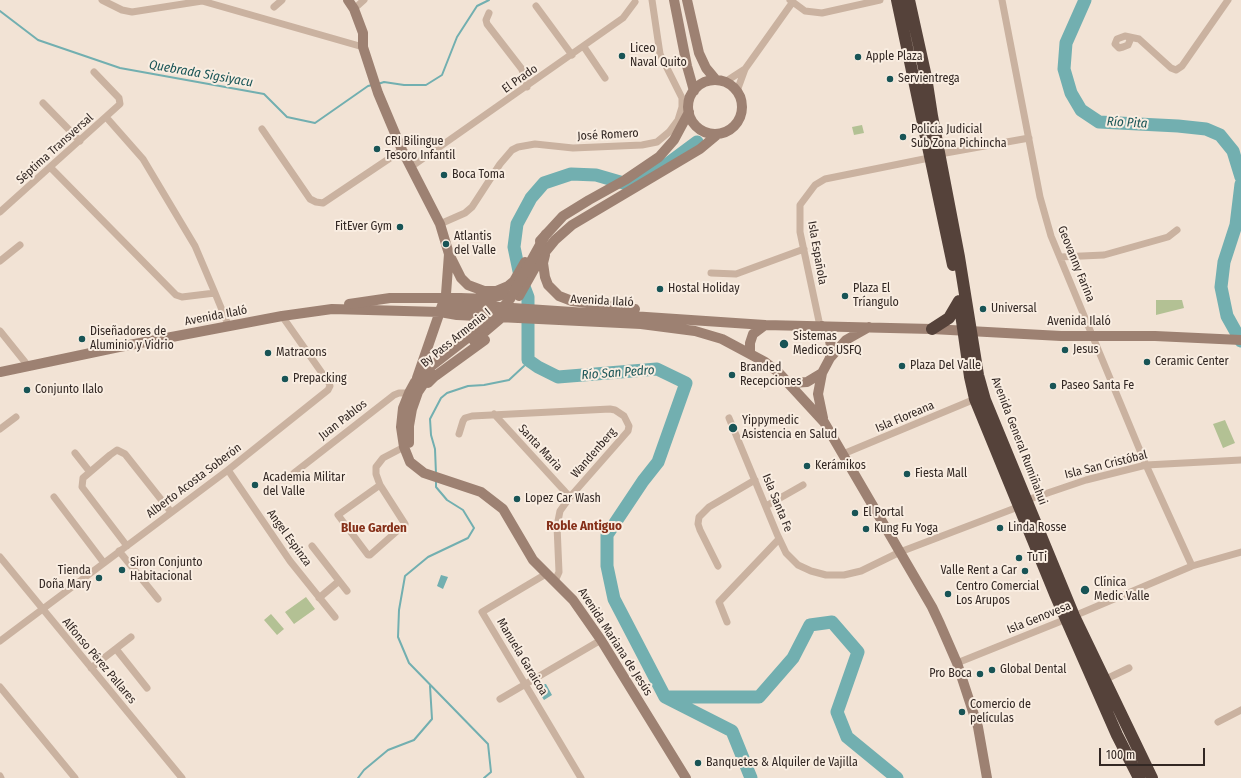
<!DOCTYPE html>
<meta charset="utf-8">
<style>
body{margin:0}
#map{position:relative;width:1241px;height:778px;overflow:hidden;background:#f2e3d5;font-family:"Fira Sans Condensed",sans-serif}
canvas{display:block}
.scale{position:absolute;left:1099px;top:748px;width:106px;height:18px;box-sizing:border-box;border:2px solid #332824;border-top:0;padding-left:5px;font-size:12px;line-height:14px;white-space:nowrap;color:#332824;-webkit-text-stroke:3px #f9ede1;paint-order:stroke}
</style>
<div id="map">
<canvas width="1241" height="778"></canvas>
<div class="scale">100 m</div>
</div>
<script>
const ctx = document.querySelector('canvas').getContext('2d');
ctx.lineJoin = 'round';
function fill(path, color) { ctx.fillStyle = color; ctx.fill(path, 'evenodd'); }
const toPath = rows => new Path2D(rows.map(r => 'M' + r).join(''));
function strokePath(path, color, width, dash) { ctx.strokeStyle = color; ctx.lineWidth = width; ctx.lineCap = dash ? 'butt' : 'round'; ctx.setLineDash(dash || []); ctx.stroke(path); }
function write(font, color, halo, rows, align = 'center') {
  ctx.font = font + ' "Fira Sans Condensed",sans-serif'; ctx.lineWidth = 4; ctx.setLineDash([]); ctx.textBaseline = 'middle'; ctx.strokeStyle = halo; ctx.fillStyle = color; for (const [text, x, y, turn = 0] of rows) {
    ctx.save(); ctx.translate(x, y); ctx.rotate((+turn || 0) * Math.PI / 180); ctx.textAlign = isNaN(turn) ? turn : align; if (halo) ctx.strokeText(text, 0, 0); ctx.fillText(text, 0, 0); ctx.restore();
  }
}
fill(toPath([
 [862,125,864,133,854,135,852,127],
 [1156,300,1182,300,1184,308,1156,315],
 [1225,420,1235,443,1223,448,1213,424],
 [306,597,315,609,294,624,285,612],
 [271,614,284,629,277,635,264,620]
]), '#b3c194');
fill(toPath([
 [441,575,448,577,443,589,437,586],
 [543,684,546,684,552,695,544,700,536,688]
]), '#72afb0');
strokePath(toPath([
 [0,11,38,40,120,68,264,94,287,117,315,123,368,86,372,85],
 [378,84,384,82,404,85,426,85,442,75,457,37,477,6,489,0],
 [436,474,435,449,431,435,430,419,441,398,447,393,468,386,484,385,509,380,524,366],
 [436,480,436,487,447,500,463,510,474,528,468,538,428,557,405,576,399,610,398,637,409,663,488,744,491,772,484,778],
 [358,778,364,770,388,750,414,740,432,719,430,686]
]), '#72afb0', 2);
strokePath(toPath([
 [1085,0,1066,43,1064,69,1071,93,1081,110,1099,122,1178,126,1206,129,1220,135,1233,151,1241,177],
 [697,142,658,171,627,184,596,175,571,174,544,183,531,198,517,224,514,247,520,276,528,297,528,360,538,367,558,377,657,369,686,383,658,462,643,481,607,535,607,566,614,599,665,697,732,731,751,778],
 [1241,184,1236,225,1224,262,1221,287,1227,316,1241,341],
 [668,697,759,697,793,658,810,625,832,622,858,652,837,712,847,737,897,778]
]), '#72afb0', 13);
strokePath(toPath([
 [102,0,122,10,132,12,202,1,363,47],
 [790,0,805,11,822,13,880,0],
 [1002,0,1040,197,1051,236,1146,465,1192,566],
 [536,6,572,55],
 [274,7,282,0],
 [354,9,364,0],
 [489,13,486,20,487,24,521,68,525,76,527,87],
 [1131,38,1128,45,1123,47,1119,48,1115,44,1117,39,1125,36,1139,39,1171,68,1176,70,1182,66,1228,0],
 [584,47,605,78],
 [725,82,745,69],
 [737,91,745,69,792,3],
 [43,103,80,141],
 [262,129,310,199,316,202,323,203,402,150],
 [940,154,1029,138],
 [411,167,623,18,635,2],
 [51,168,176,295,182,297,215,293,195,246,143,159,106,117],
 [0,212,120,104,119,98,94,72],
 [440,224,465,213,472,207,500,164,512,150,518,147,535,144,573,148,642,145,657,142,669,132,678,120,682,107,682,98,660,54,652,0],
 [1060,257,1104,255,1168,237,1177,230],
 [0,261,20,245],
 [711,273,736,274,804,249],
 [215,293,229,327],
 [820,326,800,232,800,205,815,185,825,179,929,158],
 [0,331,29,367],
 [494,414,570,497],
 [729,418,777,534,786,553,798,565,811,571,826,575,844,575,861,571,900,552,1018,507],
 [0,429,16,417],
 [459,434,463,421,465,418,472,416,610,409,615,410,624,416,629,426,628,431,570,497,560,511,557,526,559,572,555,581],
 [75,453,90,472],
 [843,454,975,399],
 [228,470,290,561,335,617],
 [294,473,394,395,399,393,409,393],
 [380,485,338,515,368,555,370,555,405,524,380,485,376,474,376,467,383,458,404,447],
 [54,497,104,563],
 [1027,500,1086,480,1146,465,1241,460],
 [766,506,803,485],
 [127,546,82,487,83,478,110,455,117,450,125,454,171,512],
 [312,546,347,591],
 [119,551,158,599],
 [0,557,182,778],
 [718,566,700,530,698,524,699,517,709,507,755,480],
 [546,574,482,612,581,778],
 [319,598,339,581],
 [727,622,719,602,779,539],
 [0,641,228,470,328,390,330,386,329,383,282,316],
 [116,649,147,688],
 [957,663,1074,616,1192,566,1241,552],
 [91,668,131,637],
 [1104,680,1129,668],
 [0,687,75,778],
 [500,699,601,640],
 [1218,722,1241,710],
 [0,776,1,778]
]), '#cab2a0', 7);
strokePath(toPath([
 [348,0,354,9,363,33,363,47,378,93,402,150,440,224,449,254,446,294,417,378],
 [674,0,687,66,694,91],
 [687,0,699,53,706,68,716,80],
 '688 107a27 27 0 1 1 54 0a27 27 0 1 1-54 0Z',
 [540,241,563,216,589,200,625,180,659,157,674,140,689,112],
 [545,255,543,263,545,277,548,285,559,296,572,301,635,309],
 [450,256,461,278,468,285,484,291,496,291,508,286,514,281,525,262],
 [519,296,541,257,555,240,572,225,700,149,718,134],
 [460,298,489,299,505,294],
 [440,312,452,306,483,306,765,325,932,329,1061,336,1155,336,1241,340],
 [479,329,430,367,415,382,409,393,403,408,401,427,404,447,410,462,424,473,481,492,503,509,533,560,573,600,601,640,686,778],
 [474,341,500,319],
 [750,353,750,343,753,334,765,325],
 [830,358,846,340,869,327],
 [0,372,119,347,282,316,332,309,440,312,457,315,641,324,695,331,722,339,765,362,778,372,824,422,932,607,940,624,957,663,978,727,987,778],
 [822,373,818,394,823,418],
 [428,383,434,377,485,340],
 [791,383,807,382,822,373,830,358,831,346,829,335,822,326],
 [409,443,409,426,412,409,418,392,431,373]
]), '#9d8172', 10);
strokePath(toPath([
 [897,0,953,265],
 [909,0,926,77,932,116,959,257,978,375,985,400,1074,616,1152,778],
 [960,307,970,377,975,399,1055,594,1117,735,1139,778],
 [932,329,949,318,959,301]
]), '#55423a', 12);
strokePath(toPath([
 [349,304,390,298,460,298],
 [479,329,494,318,510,299,546,234]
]), '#9d8172', 10);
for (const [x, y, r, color] of [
 [622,56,4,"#185456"],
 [858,57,4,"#185456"],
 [890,79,4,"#185456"],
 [903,137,4,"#185456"],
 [377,149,4,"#185456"],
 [444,175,4,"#185456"],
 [400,227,4,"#185456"],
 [446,244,4,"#185456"],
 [660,289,4,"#185456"],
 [845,296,4,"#185456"],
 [983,309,4,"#185456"],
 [82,339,4,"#185456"],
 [784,344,5,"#185456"],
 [1065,350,4,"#185456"],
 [268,353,4,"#185456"],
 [1147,362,4,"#185456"],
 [902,366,4,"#185456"],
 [732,375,4,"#185456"],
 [285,379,4,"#185456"],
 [1053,386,4,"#185456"],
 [27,390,4,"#185456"],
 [733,428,5,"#185456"],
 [807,466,4,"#185456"],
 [907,474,4,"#185456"],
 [255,485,4,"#185456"],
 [517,499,4,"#185456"],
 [855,513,4,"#185456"],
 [1000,528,4,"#185456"],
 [866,529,4,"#185456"],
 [1019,558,4,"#185456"],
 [122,570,4,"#185456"],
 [1025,571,4,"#185456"],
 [99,578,4,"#185456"],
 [1085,590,5,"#185456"],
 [948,594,4,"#185456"],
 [992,670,4,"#185456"],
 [980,674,4,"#185456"],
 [962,712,4,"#185456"],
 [698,763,4,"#185456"]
]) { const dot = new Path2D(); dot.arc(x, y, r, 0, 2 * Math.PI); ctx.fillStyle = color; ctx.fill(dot); strokePath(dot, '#f9ede1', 1.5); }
write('12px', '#332824', '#f9ede1', [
 ["Liceo",630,49],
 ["Naval Quito",630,63],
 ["Apple Plaza",866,57],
 ["Servientrega",898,79],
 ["Policía Judicial",911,130],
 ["Sub Zona Pichincha",911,144],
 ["CRI Bilingue",385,142],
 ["Tesoro Infantil",385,156],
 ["Boca Toma",452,175],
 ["FitEver Gym",392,227,"right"],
 ["Atlantis",454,237],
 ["del Valle",454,251],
 ["Hostal Holiday",668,289],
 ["Plaza El",853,289],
 ["Tríangulo",853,303],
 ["Universal",991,309],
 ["Diseñadores de",90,332],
 ["Aluminio y Vidrio",90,346],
 ["Sistemas",793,337],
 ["Medicos USFQ",793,351],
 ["Jesus",1073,350],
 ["Matracons",276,353],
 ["Ceramic Center",1155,362],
 ["Plaza Del Valle",910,366],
 ["Branded",740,368],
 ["Recepciones",740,382],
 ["Prepacking",293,379],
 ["Paseo Santa Fe",1061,386],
 ["Conjunto Ilalo",35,390],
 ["Yippymedic",742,421],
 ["Asistencia en Salud",742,435],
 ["Kerámikos",815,466],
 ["Fiesta Mall",915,474],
 ["Academia Militar",263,478],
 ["del Valle",263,492],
 ["Lopez Car Wash",525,499],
 ["El Portal",863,513],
 ["Linda Rosse",1008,528],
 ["Kung Fu Yoga",874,529],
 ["TuTi",1027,558],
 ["Siron Conjunto",130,563],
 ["Habitacional",130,577],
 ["Tienda",91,571,"right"],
 ["Doña Mary",91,585,"right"],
 ["Valle Rent a Car",1017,571,"right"],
 ["Clínica",1094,583],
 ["Medic Valle",1094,597],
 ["Centro Comercial",956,587],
 ["Los Arupos",956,601],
 ["Global Dental",1000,670],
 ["Pro Boca",972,674,"right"],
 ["Comercio de",970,705],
 ["películas",970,719],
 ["Banquetes & Alquiler de Vajilla",706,763]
], 'left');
write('12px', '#332824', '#f9ede1', [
 ["El Prado",520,79,-35],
 ["José Romero",608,135,-3],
 ["Séptima Transversal",55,149,-42],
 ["Isla Española",817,253,80],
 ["Geovanny Farina",1076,264,68],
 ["Avenida Ilaló",602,301,3],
 ["Avenida Ilaló",216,316,-11],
 ["Avenida Ilaló",1079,322],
 ["By Pass Armenia I",456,338,-39],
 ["Isla Floreana",905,417,-23],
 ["Juan Pablos",343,420,-38],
 ["Avenida General Rumiñahui",1019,441,69],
 ["Santa Marìa",540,448,47],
 ["Wandenberg",594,453,-49],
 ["Isla San Cristóbal",1106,465,-14],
 ["Alberto Acosta Soberón",194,481,-37],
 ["Isla Santa Fe",777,503,68],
 ["Angel Espinza",289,538,54],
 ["Isla Genovesa",1039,618,-22],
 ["Avenida Mariana de Jesús",615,642,57],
 ["Manuela Garaicoa",522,657,59],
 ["Alfonso Pérez Pallares",99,661,50]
]);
write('italic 13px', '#185456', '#f9ede1', [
 ["Quebrada Sigsiyacu",201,74,10],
 ["Río Pita",1127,123,3],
 ["Río San Pedro",618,373,-4]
]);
write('bold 13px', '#863019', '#f9ede1', [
 ["Roble Antiguo",584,526],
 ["Blue Garden",374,528]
]);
</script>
